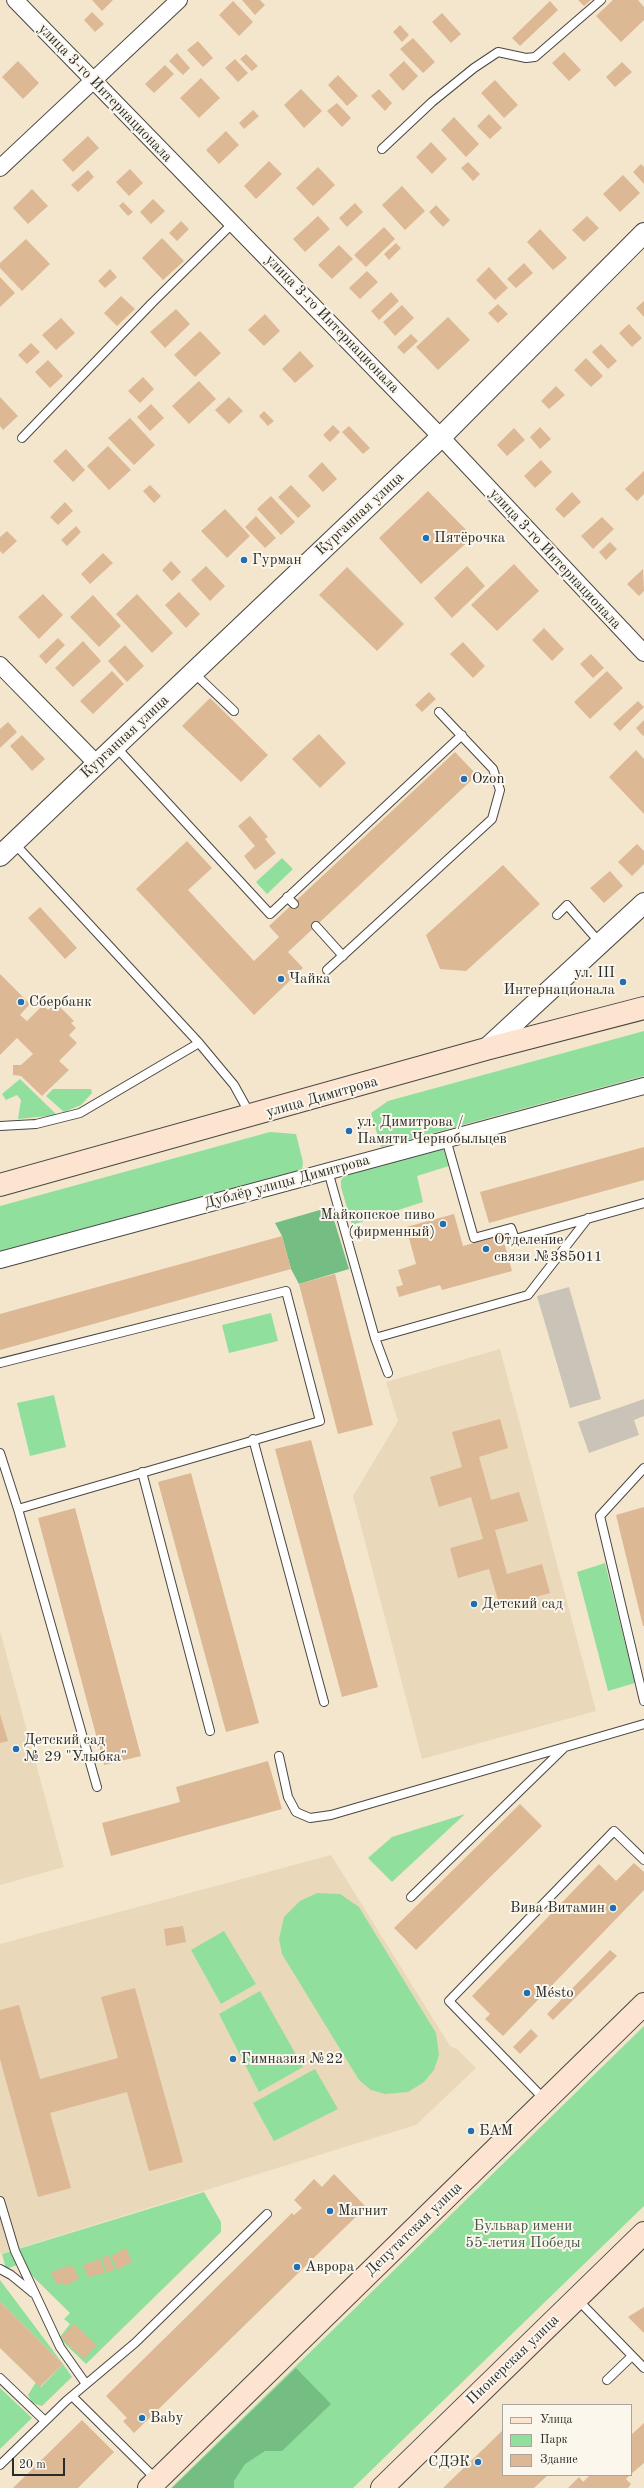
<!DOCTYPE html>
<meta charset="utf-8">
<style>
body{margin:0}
#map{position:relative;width:644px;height:2488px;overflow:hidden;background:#f4e6cd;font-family:"Old Standard TT",serif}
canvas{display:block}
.legend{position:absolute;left:502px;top:2404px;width:130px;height:72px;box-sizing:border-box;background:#fbf7ec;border:1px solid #a8a59f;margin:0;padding:5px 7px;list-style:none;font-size:12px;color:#2b2b2b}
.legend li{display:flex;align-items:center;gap:8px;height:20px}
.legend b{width:20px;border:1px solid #a8a59f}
.scale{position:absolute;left:12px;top:2458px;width:53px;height:18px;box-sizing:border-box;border:2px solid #2b2b2b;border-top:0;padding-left:5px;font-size:12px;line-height:14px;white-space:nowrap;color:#2b2b2b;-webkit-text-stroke:3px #fbf7ec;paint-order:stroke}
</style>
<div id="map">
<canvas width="644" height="2488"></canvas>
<ul class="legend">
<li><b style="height:5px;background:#fde4d0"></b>Улица</li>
<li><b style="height:11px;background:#91df9d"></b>Парк</li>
<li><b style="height:11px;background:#dcb894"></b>Здание</li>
</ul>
<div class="scale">20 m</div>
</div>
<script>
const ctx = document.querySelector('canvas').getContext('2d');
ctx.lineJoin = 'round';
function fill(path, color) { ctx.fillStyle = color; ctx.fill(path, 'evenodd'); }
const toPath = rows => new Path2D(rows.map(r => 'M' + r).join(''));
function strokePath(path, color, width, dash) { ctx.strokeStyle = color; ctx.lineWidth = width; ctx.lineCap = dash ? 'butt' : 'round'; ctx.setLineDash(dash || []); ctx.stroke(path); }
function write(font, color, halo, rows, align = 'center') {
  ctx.font = font + ' "Old Standard TT",serif'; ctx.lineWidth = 4; ctx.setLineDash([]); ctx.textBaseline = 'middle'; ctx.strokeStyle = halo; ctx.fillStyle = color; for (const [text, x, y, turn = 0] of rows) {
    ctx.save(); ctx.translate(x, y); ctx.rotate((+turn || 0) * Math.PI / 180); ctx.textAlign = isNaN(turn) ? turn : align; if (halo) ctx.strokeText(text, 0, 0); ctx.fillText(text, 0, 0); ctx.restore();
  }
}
fill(toPath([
 [500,1349,596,1711,422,1759,353,1496,398,1421,386,1382],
 [0,1631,64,1867,0,1885],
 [331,1855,450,2046,457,2049,476,2068,416,2125,0,2254,0,1944]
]), '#e9d9ba');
fill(toPath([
 [569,1287,601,1399,570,1408,537,1296],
 [644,1399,644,1416,634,1420,639,1435,589,1453,578,1422]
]), '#c9c3b8');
fill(toPath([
 [282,858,293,869,267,894,256,882],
 [644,1031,644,1076,381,1147,371,1113,388,1101],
 [20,1079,57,1115,18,1119,21,1100,17,1095,6,1100,2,1094],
 [53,1089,91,1089,92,1093,81,1105,64,1112,46,1096],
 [270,1132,296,1134,303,1162,302,1170,0,1252,0,1206],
 [443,1148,449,1166,417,1176,423,1202,352,1225,341,1187,341,1180,346,1174],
 [271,1313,278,1341,229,1353,222,1325],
 [54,1395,66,1447,30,1456,17,1403],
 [605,1563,635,1683,608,1691,577,1572],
 [465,1814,392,1882,368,1858,392,1837],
 [317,1893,340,1894,359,1907,436,2033,439,2055,434,2070,424,2082,408,2092,385,2094,371,2090,359,2080,282,1954,279,1939,284,1917,300,1901],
 [224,1931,256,1984,221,2004,191,1950],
 [260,1991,303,2067,259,2092,219,2014],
 [644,2026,644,2206,353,2488,171,2488],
 [315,2069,338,2109,274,2141,253,2103],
 [204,2192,221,2222,221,2232,86,2364,59,2338,70,2324,64,2319,70,2313,20,2264,6,2269,2,2254],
 [0,2280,63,2364,72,2377,42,2406,32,2403,28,2395,36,2382,41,2387,63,2364,0,2302],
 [0,2388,32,2418,0,2449]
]), '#91df9d');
fill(toPath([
 [330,1207,349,1269,299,1284,291,1269,282,1236,275,1223],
 [296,2368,331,2404,282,2451,265,2451,245,2464,234,2481,234,2488,172,2488]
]), '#74be84');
fill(toPath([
 [92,0,113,0,102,11],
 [242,0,260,0,265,5,255,15],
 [578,0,591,0,584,6],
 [613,0,638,0,644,7,644,20,621,42,596,16],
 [233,1,253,22,239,36,219,15],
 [550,1,558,10,520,46,512,38],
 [92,12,104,24,95,32,84,20],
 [442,13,461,34,451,43,432,22],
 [400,25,409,35,402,42,393,32],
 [413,38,435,62,423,73,400,49],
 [198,41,213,58,203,67,187,50],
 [564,52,581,70,569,81,552,63],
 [177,53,190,68,183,75,169,61],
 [246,54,258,66,252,71,240,59],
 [235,59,248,73,238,82,225,68],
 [18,61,39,83,23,99,2,77],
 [404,61,418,76,403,91,389,75],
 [622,62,632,72,615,87,606,77],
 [165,65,174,74,154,93,145,84],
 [338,75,358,96,347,106,328,85],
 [201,78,220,98,199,118,180,98],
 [495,80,518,105,504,118,481,93],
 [301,89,322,111,304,128,284,105],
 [379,89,392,103,385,111,371,96],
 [337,103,351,118,342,127,327,111],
 [253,110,259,116,244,129,239,123],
 [489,114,502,128,490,139,477,126],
 [454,117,479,144,466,157,441,130],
 [226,131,239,145,219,164,206,150],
 [88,136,99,148,73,172,62,160],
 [431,142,447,159,432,174,416,157],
 [269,161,282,174,256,199,244,186],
 [468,162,480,174,473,181,461,168],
 [641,164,644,167,644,184,633,172],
 [318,167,335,185,313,206,296,188],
 [130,169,143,183,129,196,116,182],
 [88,170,94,177,78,192,71,185],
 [623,175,640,193,620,212,603,194],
 [402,186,425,211,405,230,382,205],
 [32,189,48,206,28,224,13,208],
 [153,199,165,211,151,224,140,212],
 [123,202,133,212,128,216,119,206],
 [355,203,363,212,347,227,339,218],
 [436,205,450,220,443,227,429,212],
 [318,216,330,229,305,252,293,239],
 [587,216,599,228,584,242,572,230],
 [181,221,189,229,177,241,169,233],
 [384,227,395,239,366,267,354,255],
 [540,229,567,258,553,270,527,242],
 [162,238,184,261,163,280,142,258],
 [26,239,50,264,22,291,0,268,0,263],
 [396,243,401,248,389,260,384,254],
 [339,245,353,259,332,279,318,265],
 [524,263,533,273,516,288,507,279],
 [489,267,508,288,495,300,476,280],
 [110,269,117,277,105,288,98,281],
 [367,271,378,282,360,299,349,288],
 [0,277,15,293,0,307],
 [391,292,399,301,379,320,371,311],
 [121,296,135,309,117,326,104,313],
 [644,301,644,317,636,308],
 [498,304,508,314,498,323,488,313],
 [402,305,414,318,395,336,383,322],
 [176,309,190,324,165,348,150,332],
 [265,314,280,331,264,346,248,330],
 [448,317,470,340,438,370,416,347],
 [61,318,75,333,56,350,42,335],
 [629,324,642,338,632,347,619,333],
 [200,331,221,353,195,377,174,355],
 [411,334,418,341,404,354,397,347],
 [31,343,40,352,27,364,18,355],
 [601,344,617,361,608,369,592,352],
 [300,351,314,366,295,383,282,369],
 [586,358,603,376,591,387,574,370],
 [48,360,63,376,50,388,35,372],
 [143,377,154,389,140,403,128,391],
 [199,381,216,399,189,424,172,406],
 [556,386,565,395,549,409,541,401],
 [0,397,18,416,3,430,0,426],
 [229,397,243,411,229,424,215,410],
 [151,404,164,418,150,431,137,417],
 [264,411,274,421,268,426,259,416],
 [130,418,155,445,134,465,108,438],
 [333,425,340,432,330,442,323,435],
 [349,426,370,448,363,454,342,432],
 [540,427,551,439,540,449,530,437],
 [514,428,525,440,507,456,497,445],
 [108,446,131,470,109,490,87,466],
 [66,449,85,470,73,482,53,461],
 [541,460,552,472,535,488,524,476],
 [322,462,337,479,323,492,308,476],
 [644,471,644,494,637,501,625,489],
 [150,485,161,496,154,503,143,491],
 [291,485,311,506,298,518,278,497],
 [428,491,473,537,421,584,379,538],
 [572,492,581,502,564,518,555,509],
 [271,496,295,522,281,535,257,509],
 [65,502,73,511,58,525,50,517],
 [225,509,250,536,227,558,201,531],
 [256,516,276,538,265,548,245,527],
 [602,517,614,529,593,549,581,536],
 [76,526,81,532,67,546,61,540],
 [7,531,17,541,3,554,0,551,0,537],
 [610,542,617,549,606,560,599,552],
 [103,553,113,563,90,584,81,574],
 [171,561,181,572,172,581,162,570],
 [514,564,539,591,497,631,471,605],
 [206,566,225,586,210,601,191,580],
 [467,566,485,586,452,618,434,598],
 [347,567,404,624,377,651,319,595],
 [643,569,644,591,639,596,627,584],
 [179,592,200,614,186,628,165,605],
 [43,594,63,615,39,639,18,617],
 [137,594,173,633,152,653,116,614],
 [93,595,121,626,99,647,70,617],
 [544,628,564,649,552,661,532,640],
 [58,638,65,645,46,664,39,656],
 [83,641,101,661,73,687,55,668],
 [463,642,485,666,473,678,450,654],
 [125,645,144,666,127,682,108,661],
 [591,654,604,668,593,678,580,664],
 [112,671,124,684,93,714,80,701],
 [607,671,623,688,590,719,574,702],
 [429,692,436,699,422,712,415,705],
 [210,698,268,755,241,782,182,726],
 [638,701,644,707,620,731,613,724],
 [644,720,644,735,643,736,636,728],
 [8,722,17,732,0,748,0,729],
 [319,734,346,763,320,788,292,759],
 [22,735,45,759,32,771,10,746],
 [636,750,644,759,644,814,609,777],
 [455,752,477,775,288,952,303,968,254,1015,136,889,187,841,212,868,188,890,254,961,279,937,269,926],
 [250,816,268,837,265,839,276,853,255,870,244,856,255,846,238,826],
 [637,844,644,851,644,864,632,876,618,862],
 [503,865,540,904,466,971,440,969,426,935],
 [610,871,623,886,604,903,590,888],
 [40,907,77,948,65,959,28,918],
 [0,974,30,1004,20,1015,27,1021,43,1005,48,1010,56,1003,74,1021,71,1023,76,1028,69,1035,77,1043,59,1061,69,1070,42,1096,21,1076,13,1075,13,1065,21,1065,33,1054,17,1038,0,1055],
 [644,1147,644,1180,489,1223,480,1192],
 [454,1214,463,1246,502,1235,512,1271,442,1290,440,1285,399,1297,396,1287,403,1285,398,1270,416,1264,406,1227],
 [282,1236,291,1269,0,1350,0,1314],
 [335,1274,373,1425,338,1434,299,1284],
 [500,1419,508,1448,479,1457,491,1500,519,1492,528,1521,495,1530,507,1574,542,1564,550,1593,500,1607,489,1569,458,1578,450,1548,483,1539,471,1497,439,1507,430,1477,462,1467,452,1432],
 [311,1440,378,1687,342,1697,275,1449],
 [191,1473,259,1723,226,1732,158,1482],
 [644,1507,644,1626,643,1626,616,1515],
 [75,1508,141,1756,104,1765,38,1518],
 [0,1714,8,1741,0,1743],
 [268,1761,282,1809,111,1856,102,1823,180,1802,176,1787],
 [520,1804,542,1826,416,1950,394,1928],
 [634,1863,644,1872,644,1890,503,2036,485,2019,490,2014,472,1996,599,1864,616,1881],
 [183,1926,186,1942,166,1946,164,1929],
 [610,1950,617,1956,553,2020,547,2014],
 [135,1988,183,2162,149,2171,127,2092,50,2113,71,2188,38,2197,0,2059,0,2010,19,2005,40,2079,118,2058,101,1997],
 [531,2029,538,2036,520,2054,513,2047],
 [334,2174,366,2207,134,2433,123,2421,127,2418,106,2396,292,2213,294,2215,302,2208,294,2200,314,2179,322,2187],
 [126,2248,132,2262,117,2270,111,2256],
 [109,2255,114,2270,107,2273,102,2258],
 [100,2259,105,2273,88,2277,83,2265],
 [73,2265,79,2279,65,2286,64,2282,57,2285,51,2273,66,2266,67,2268],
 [0,2302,63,2364,40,2387,0,2348],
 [644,2307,644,2333,628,2317],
 [74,2324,97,2345,84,2359,61,2338],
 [82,2420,114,2452,78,2488,13,2488],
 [644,2423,644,2463,631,2474,631,2435],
 [503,2430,503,2475,548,2475,534,2488,443,2488],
 [590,2475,630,2475,626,2479,631,2484,628,2488,568,2488,579,2477,583,2482]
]), '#dcb894');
const service = toPath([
 [382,149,432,102,474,68,498,52,526,58,535,57,601,0],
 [22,438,152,303,233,223],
 [194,673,234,711],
 [116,747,270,914,462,735],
 [14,843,199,1043,234,1085,250,1114],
 [287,897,294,904],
 [557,915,567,905,600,943],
 [316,926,343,956],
 [327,970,492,819,500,790,493,769,439,712],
 [0,1126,36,1124,80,1113,199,1043],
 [446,1139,474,1238,511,1228,515,1239,644,1203],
 [328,1171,375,1338,528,1295,588,1218],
 [375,1338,388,1373],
 [0,1363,286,1291,320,1421,18,1509,97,1787],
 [253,1439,324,1702],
 [0,1453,18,1509],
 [644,1468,600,1516,644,1701],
 [142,1472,210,1731],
 [279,1756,288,1797,296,1812,310,1818,331,1815,644,1724],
 [411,1897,563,1749],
 [545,2100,449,2001,614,1831,644,1860],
 [0,2201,15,2251,60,2347,86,2384],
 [0,2269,11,2275,33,2293],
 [577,2299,644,2368],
 [0,2378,45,2421],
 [607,2380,632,2356],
 [72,2396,157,2480],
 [0,2465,66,2401,135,2343,267,2214]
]);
const minor = toPath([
 [15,0,441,437,644,653],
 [0,168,179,0],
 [0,665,97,764],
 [0,1260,644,1086]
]);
const tertiary = toPath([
 [0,856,441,437,644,233],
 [486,1049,644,903]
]);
const secondary = toPath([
 [0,1185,486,1049,644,1008],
 [149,2488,644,2004],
 [382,2488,644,2233]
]);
strokePath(service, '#494743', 10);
strokePath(minor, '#494743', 18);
strokePath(tertiary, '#494743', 22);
strokePath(secondary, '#494743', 24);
strokePath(service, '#fff', 8);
strokePath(minor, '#fff', 16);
strokePath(tertiary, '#fff', 20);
strokePath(secondary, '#fde4d0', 22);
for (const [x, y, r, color] of [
 [426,538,4,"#1f6fb2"],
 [244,560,4,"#1f6fb2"],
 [464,779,4,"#1f6fb2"],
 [281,979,4,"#1f6fb2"],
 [623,982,4,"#1f6fb2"],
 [21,1002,4,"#1f6fb2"],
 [349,1131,4,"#1f6fb2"],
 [443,1224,4,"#1f6fb2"],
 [486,1249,4,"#1f6fb2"],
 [474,1604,4,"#1f6fb2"],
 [16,1749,4,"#1f6fb2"],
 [613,1908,4,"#1f6fb2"],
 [527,1993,4,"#1f6fb2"],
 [233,2059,4,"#1f6fb2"],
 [471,2131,4,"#1f6fb2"],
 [330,2211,4,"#1f6fb2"],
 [297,2267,4,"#1f6fb2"],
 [142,2418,4,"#1f6fb2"],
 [478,2462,4,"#1f6fb2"]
]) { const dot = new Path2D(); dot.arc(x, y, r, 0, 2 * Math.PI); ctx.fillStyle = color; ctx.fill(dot); strokePath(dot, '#fbf7ec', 1.5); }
write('15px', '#2b2b2b', '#fbf7ec', [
 ["улица 3-го Интернационала",105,93,46],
 ["улица 3-го Интернационала",332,324,46],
 ["Курганная улица",360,514,-43],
 ["улица 3-го Интернационала",555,559,47],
 ["Курганная улица",125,737,-43],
 ["улица Димитрова",322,1097,-16],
 ["Дублёр улицы Димитрова",287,1182,-15],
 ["Депутатская улица",414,2229,-44],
 ["Пионерская улица",513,2360,-44]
]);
write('15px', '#2b2b2b', '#fbf7ec', [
 ["Пятёрочка",434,538],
 ["Гурман",252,560],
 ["Ozon",472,779],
 ["ул. III",615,973,"right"],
 ["Интернационала",615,990,"right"],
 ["Чайка",289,979],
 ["Сбербанк",29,1002],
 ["ул. Димитрова /",357,1122],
 ["Памяти Чернобыльцев",357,1139],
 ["Майкопское пиво",435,1215,"right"],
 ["(фирменный)",435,1232,"right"],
 ["Отделение",494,1240],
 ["связи №385011",494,1257],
 ["Детский сад",482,1604],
 ["Детский сад",24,1740],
 ["№ 29 \"Улыбка\"",24,1757],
 ["Вива Витамин",605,1908,"right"],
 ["Mésto",535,1993],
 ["Гимназия №22",241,2059],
 ["БАМ",479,2131],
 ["Магнит",338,2211],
 ["Аврора",305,2267],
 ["Baby",150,2418],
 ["СДЭК",470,2462,"right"]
], 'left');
write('15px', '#445848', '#fbf7ec', [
 ["Бульвар имени",523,2226],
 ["55-летия Победы",523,2243]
]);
</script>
